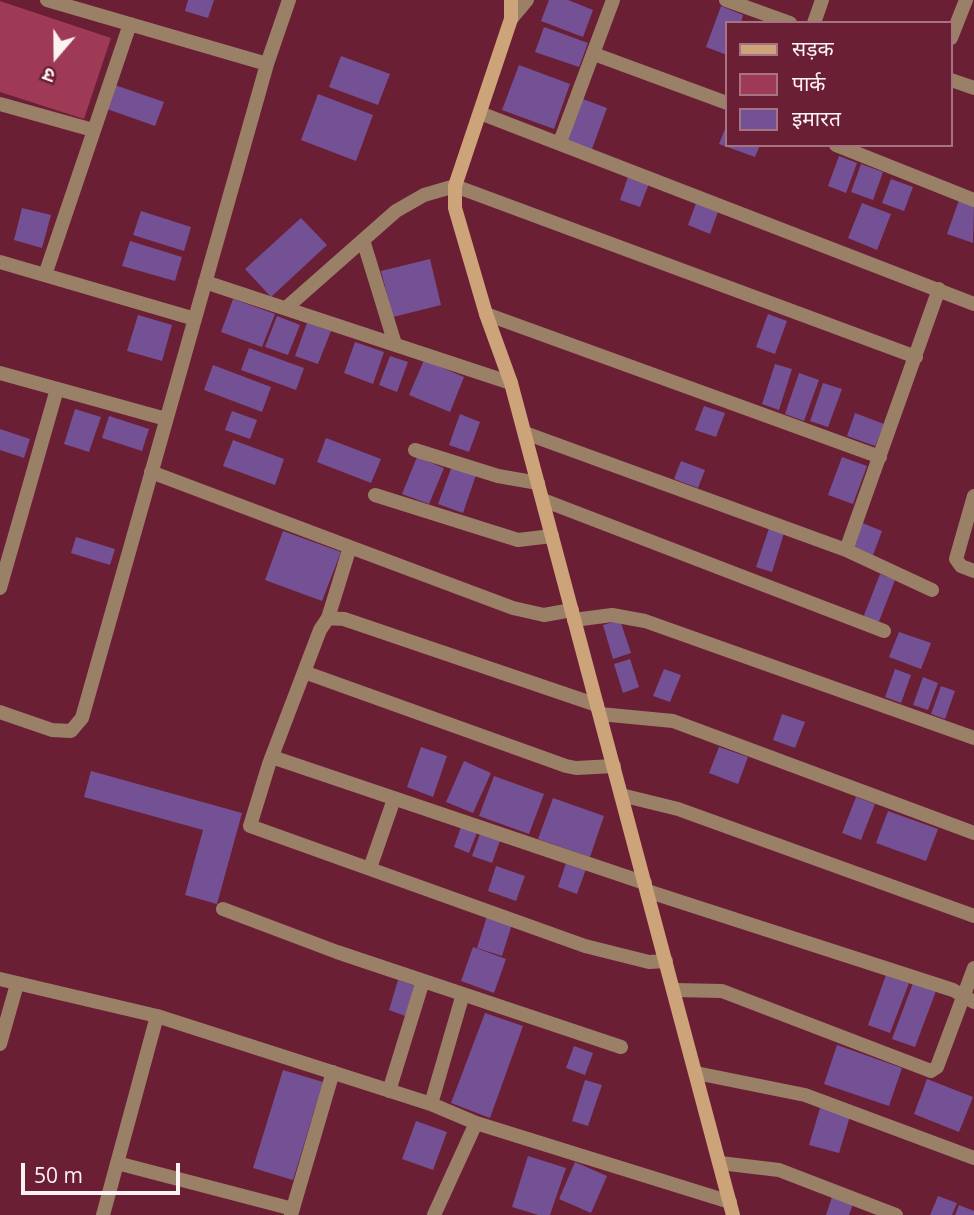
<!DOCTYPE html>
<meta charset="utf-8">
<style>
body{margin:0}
#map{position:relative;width:974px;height:1215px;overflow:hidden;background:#6b1f35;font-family:"Open Sans","Noto Sans Devanagari",sans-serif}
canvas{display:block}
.legend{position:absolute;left:725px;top:21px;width:228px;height:126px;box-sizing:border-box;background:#6b1f35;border:2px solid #a57381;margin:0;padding:9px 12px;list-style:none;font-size:21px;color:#fcf2f4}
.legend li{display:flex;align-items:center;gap:14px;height:35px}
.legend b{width:35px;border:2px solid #a57381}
.north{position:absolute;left:21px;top:21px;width:70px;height:70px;-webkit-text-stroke:5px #6b1f35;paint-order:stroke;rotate:200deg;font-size:19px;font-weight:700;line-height:28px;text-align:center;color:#fcf2f4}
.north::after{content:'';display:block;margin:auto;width:24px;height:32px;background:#fcf2f4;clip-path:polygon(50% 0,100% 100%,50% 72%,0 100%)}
.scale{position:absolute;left:21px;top:1163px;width:159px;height:32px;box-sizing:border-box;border:4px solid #fcf2f4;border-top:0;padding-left:9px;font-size:21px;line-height:24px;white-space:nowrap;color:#fcf2f4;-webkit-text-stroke:5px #6b1f35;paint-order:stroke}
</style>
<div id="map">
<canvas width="974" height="1215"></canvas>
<ul class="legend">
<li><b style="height:9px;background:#cda47a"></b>सड़क</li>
<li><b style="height:19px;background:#9e3a56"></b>पार्क</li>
<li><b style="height:19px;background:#735194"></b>इमारत</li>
</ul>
<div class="north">उ</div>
<div class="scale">50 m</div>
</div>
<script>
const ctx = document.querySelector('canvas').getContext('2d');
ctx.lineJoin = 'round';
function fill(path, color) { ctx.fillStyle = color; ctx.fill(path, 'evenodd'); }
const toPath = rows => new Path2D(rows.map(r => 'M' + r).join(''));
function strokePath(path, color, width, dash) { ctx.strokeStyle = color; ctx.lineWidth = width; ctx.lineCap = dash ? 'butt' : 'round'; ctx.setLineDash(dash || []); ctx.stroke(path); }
fill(toPath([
 [0,1,111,38,84,119,0,92]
]), '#9e3a56');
fill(toPath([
 [188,0,214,0,208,18,185,11],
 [549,0,568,0,593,10,583,37,541,21],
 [721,6,743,15,741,23,727,23,727,55,706,47],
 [544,27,588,43,579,67,535,52],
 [341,56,390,74,378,105,329,87],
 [519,65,570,84,554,129,502,110],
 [115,85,164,102,155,126,107,109],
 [318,94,373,115,356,161,301,140],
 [580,98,607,108,592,149,564,139],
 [727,124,727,145,760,145,755,157,719,144],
 [839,156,857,163,846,193,828,186],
 [861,164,883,172,873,200,851,192],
 [630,171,651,178,640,207,620,200],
 [891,179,913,187,904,211,882,203],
 [698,198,720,206,710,234,688,225],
 [959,200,974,205,973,243,947,234],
 [862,203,891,214,877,250,848,238],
 [22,208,51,215,42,248,14,240],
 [141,211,191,227,184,251,133,235],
 [301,218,327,245,271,297,245,269],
 [130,241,182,257,175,281,122,266],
 [430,259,441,305,393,317,381,271],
 [233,299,275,314,262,347,221,332],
 [768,314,787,321,775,354,756,347],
 [138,315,172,325,162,361,127,351],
 [277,316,300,325,288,355,265,347],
 [307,323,331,331,318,364,295,356],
 [355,342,384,352,373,384,344,373],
 [249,348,304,368,296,390,241,370],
 [390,356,408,362,397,392,379,385],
 [424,360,464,377,450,412,409,395],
 [775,364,792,369,779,410,762,404],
 [213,365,271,387,262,412,204,390],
 [799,373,819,380,804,421,785,414],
 [823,383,842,389,828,427,810,421],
 [704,406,725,413,716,437,695,430],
 [75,409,101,417,89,452,64,444],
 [232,411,257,420,250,439,225,430],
 [855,413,884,424,875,446,847,436],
 [460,414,480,422,469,452,449,445],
 [109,416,149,429,142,451,102,438],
 [0,429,30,439,24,458,0,450],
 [326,438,381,459,371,483,317,462],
 [233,440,284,459,275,485,223,466],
 [417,457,444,468,429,504,402,494],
 [842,457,867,466,853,504,828,495],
 [681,461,705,470,698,488,674,479],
 [452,466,476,475,463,513,438,504],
 [860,522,882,531,873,555,851,545],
 [769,528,784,533,772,572,756,567],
 [283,531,341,552,322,601,265,580],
 [76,537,115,549,110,565,71,553],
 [880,574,895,580,878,624,863,618],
 [620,620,631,653,613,659,603,625],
 [899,632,931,643,921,669,889,657],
 [630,659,639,687,623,693,614,664],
 [664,669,681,675,670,702,653,696],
 [895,669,911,675,901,703,885,697],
 [923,677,938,683,928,710,913,705],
 [941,686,955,691,945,719,931,714],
 [782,714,805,722,795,748,773,740],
 [421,747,447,756,433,797,407,787],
 [719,747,748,757,738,784,709,773],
 [464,761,491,773,473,813,446,802],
 [91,771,242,813,217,904,185,895,203,830,84,797],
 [494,776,544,794,529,834,479,816],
 [856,797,875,804,861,840,842,833],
 [553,798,604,816,590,857,538,839],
 [888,811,938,829,926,861,876,843],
 [462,824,478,830,469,853,454,847],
 [481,831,501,838,492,863,472,856],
 [566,863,586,869,577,894,558,887],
 [496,866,525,876,516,901,488,891],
 [488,913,513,921,502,956,477,948],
 [473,947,506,959,494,993,461,981],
 [886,975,909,983,890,1033,868,1025],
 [398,980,416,986,405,1016,389,1010],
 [913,983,936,991,915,1047,892,1039],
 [485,1013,523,1026,490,1118,451,1103],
 [837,1045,902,1068,889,1106,824,1084],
 [574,1046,593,1053,585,1075,566,1068],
 [283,1070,323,1082,293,1180,253,1168],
 [927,1079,973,1097,959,1132,914,1114],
 [585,1080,602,1085,588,1126,572,1121],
 [820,1108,850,1116,839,1153,809,1145],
 [416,1121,447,1132,433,1170,402,1159],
 [528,1156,566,1168,550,1215,538,1215,512,1207],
 [575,1162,607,1176,591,1213,559,1199],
 [938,1196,957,1203,952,1215,930,1215],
 [832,1197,853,1204,849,1215,826,1215],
 [959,1205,974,1211,974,1215,955,1215]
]), '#735194');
strokePath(toPath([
 [47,0,267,64],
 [726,0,790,23],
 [511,19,527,0],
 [814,23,822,0],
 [951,38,966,0],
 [594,54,727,103],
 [951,80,974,88],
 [0,104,93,130],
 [480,113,974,304],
 [560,142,613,0],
 [836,145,974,200],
 [363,240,395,344],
 [0,262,195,319],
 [45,275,130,24],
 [205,282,511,383],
 [286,308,396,211,424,195,455,186,916,357],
 [486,314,880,457],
 [0,373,166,419],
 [525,433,846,550,932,590],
 [415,450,498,476,538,483],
 [151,472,350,547],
 [375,495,518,540,552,536],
 [974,496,956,559,961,566,974,571],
 [543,500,884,631],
 [846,550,939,289],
 [0,588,57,389],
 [328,618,350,547,513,608,544,615,572,610],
 [574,620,612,615,645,621,974,738],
 [304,672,566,766,576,768,614,766],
 [597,705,344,619,328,618,320,630,269,764,250,826,585,946,649,962,666,961],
 [0,712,52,730,71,731,82,718,267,64,289,0],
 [600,714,673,721,974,833],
 [272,757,645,883],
 [621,795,678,809,974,916],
 [370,868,394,799],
 [647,891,953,990,974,1002],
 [223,909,337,952,621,1047],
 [0,979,157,1016,431,1104,476,1123,730,1202],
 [674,990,722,991,931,1071,937,1067,974,968],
 [0,1044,17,984],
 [696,1073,805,1095,974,1158],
 [389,1091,423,981],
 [431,1104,463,994],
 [117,1163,293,1209],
 [720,1163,779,1170,896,1215],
 [103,1215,157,1016],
 [291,1215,333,1072],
 [434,1215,476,1123]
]), '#9a8066', 14);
strokePath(toPath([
 [511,0,511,19,455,186,455,208,486,314,511,383,733,1215]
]), '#cda47a', 14);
</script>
